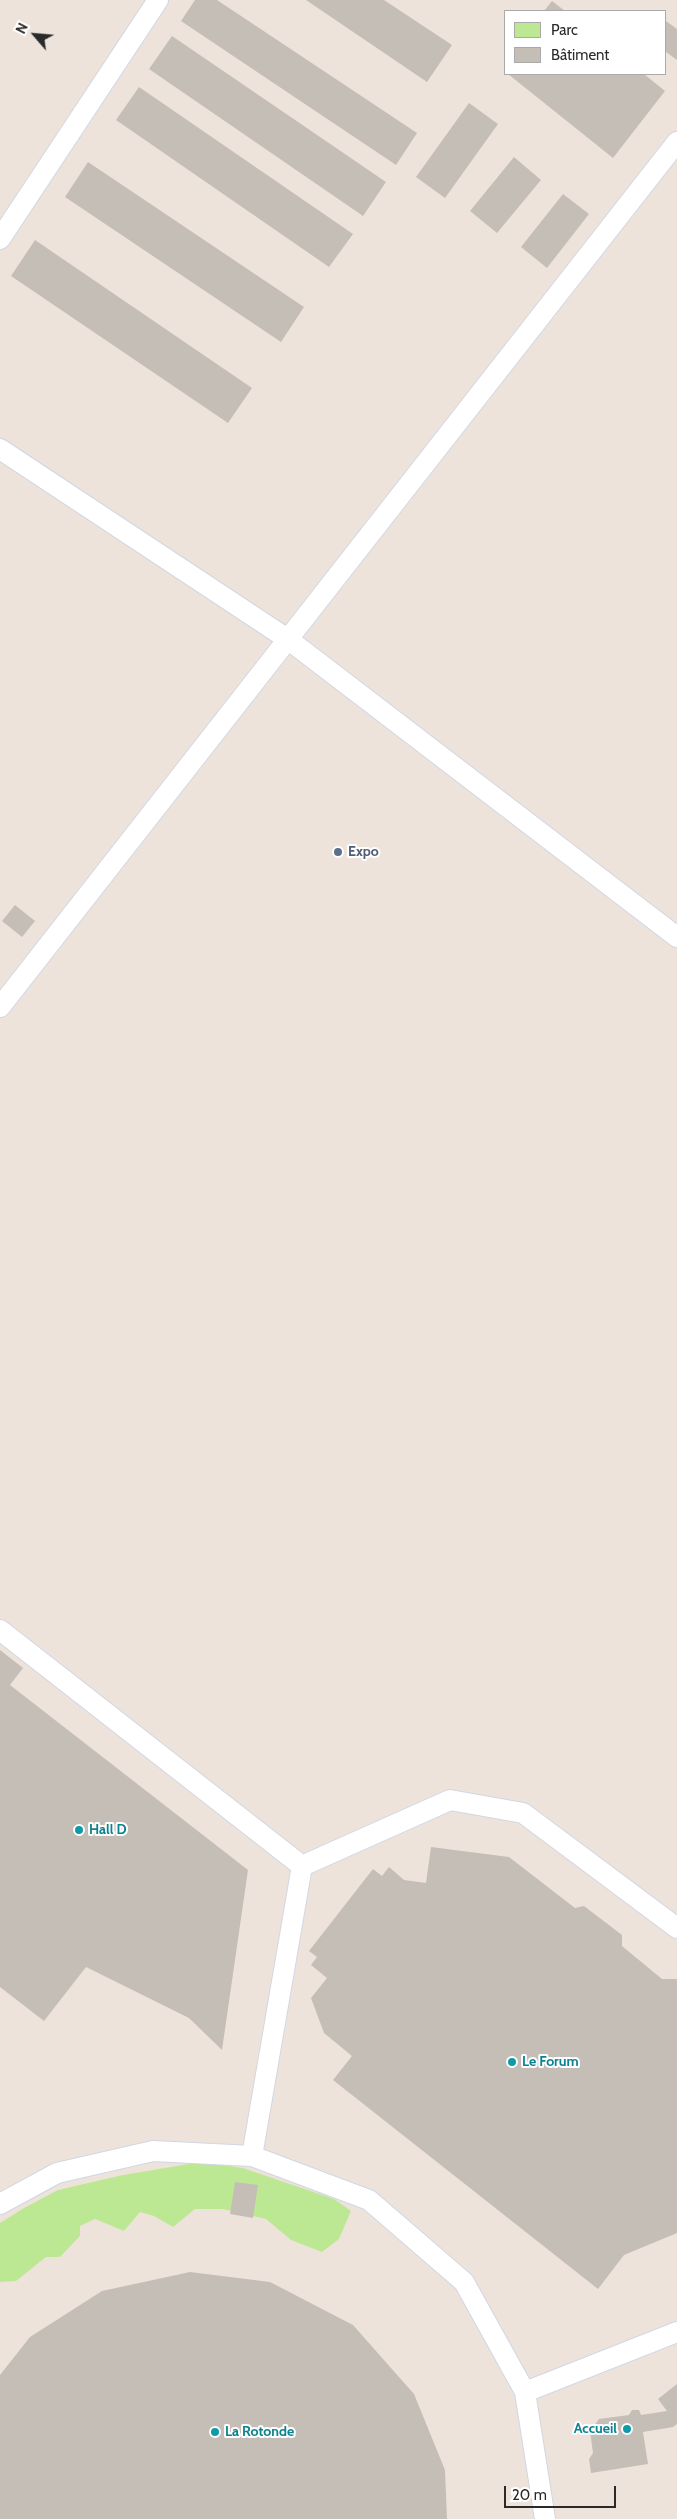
<!DOCTYPE html>
<meta charset="utf-8">
<style>
body{margin:0}
#map{position:relative;width:677px;height:2519px;overflow:hidden;background:#ede3db;font-family:Cabin,sans-serif}
canvas{display:block}
.legend{position:absolute;left:504px;top:10px;width:162px;height:65px;box-sizing:border-box;background:#fff;border:1px solid #aaa;margin:0;padding:6px 9px;list-style:none;font-size:15px;color:#2a2a2a}
.legend li{display:flex;align-items:center;gap:10px;height:25px}
.legend b{width:25px;border:1px solid #aaa}
.north{position:absolute;left:10px;top:10px;width:50px;height:50px;-webkit-text-stroke:4px #fff;paint-order:stroke;rotate:297deg;font-size:14px;font-weight:700;line-height:20px;text-align:center;color:#2a2a2a}
.north::after{content:'';display:block;margin:auto;width:18px;height:22px;background:#2a2a2a;clip-path:polygon(50% 0,100% 100%,50% 72%,0 100%)}
.scale{position:absolute;left:504px;top:2486px;width:112px;height:22px;box-sizing:border-box;border:2px solid #2a2a2a;border-top:0;padding-left:6px;font-size:15px;line-height:18px;white-space:nowrap;color:#2a2a2a;-webkit-text-stroke:4px #fff;paint-order:stroke}
</style>
<div id="map">
<canvas width="677" height="2519"></canvas>
<ul class="legend">
<li><b style="height:14px;background:#bde893"></b>Parc</li>
<li><b style="height:14px;background:#c5beb7"></b>Bâtiment</li>
</ul>
<div class="north">N</div>
<div class="scale">20 m</div>
</div>
<script>
const ctx = document.querySelector('canvas').getContext('2d');
ctx.lineJoin = 'round';
function fill(path, color) { ctx.fillStyle = color; ctx.fill(path, 'evenodd'); }
const toPath = rows => new Path2D(rows.map(r => 'M' + r).join(''));
function strokePath(path, color, width, dash) { ctx.strokeStyle = color; ctx.lineWidth = width; ctx.lineCap = dash ? 'butt' : 'round'; ctx.setLineDash(dash || []); ctx.stroke(path); }
function write(font, color, halo, rows, align = 'center') {
  ctx.font = font + ' Cabin,sans-serif'; ctx.lineWidth = 4; ctx.setLineDash([]); ctx.textBaseline = 'middle'; ctx.strokeStyle = halo; ctx.fillStyle = color; for (const [text, x, y, turn = 0] of rows) {
    ctx.save(); ctx.translate(x, y); ctx.rotate((+turn || 0) * Math.PI / 180); ctx.textAlign = isNaN(turn) ? turn : align; if (halo) ctx.strokeText(text, 0, 0); ctx.fillText(text, 0, 0); ctx.restore();
  }
}
fill(toPath([
 [201,2162,243,2168,334,2199,351,2211,339,2239,322,2252,291,2240,266,2219,223,2209,195,2209,173,2227,154,2216,140,2212,124,2231,95,2219,80,2226,80,2236,60,2257,46,2257,16,2281,0,2282,0,2223,24,2208,58,2190,123,2175]
]), '#bde893');
fill(toPath([
 [195,0,217,0,417,133,396,165,181,21],
 [306,0,384,0,452,45,427,82],
 [552,1,565,11,544,11],
 [666,21,677,29,677,60,666,52],
 [172,36,386,182,363,216,149,69],
 [508,74,644,74,665,91,613,158],
 [139,87,353,234,329,267,116,120],
 [469,103,498,124,445,198,416,177],
 [514,157,541,180,497,233,470,211],
 [88,162,304,307,281,342,65,197],
 [563,194,589,214,547,268,521,247],
 [35,240,252,388,228,423,11,276],
 [15,905,35,921,22,937,2,921],
 [0,1650,23,1668,10,1685,248,1870,222,2050,189,2018,86,1967,44,2021,0,1987],
 [431,1847,509,1857,575,1908,584,1906,622,1935,622,1946,662,1979,677,1979,677,2233,624,2255,598,2289,333,2080,352,2056,324,2033,311,1998,327,1978,311,1965,317,1957,309,1951,373,1869,382,1876,389,1867,404,1880,426,1883],
 [235,2182,258,2185,253,2218,230,2214],
 [190,2272,270,2282,353,2325,414,2394,445,2470,447,2519,0,2519,0,2375,30,2337,102,2291],
 [677,2384,677,2424,673,2427,643,2432,648,2464,591,2473,589,2459,593,2453,590,2431,599,2419,629,2415,632,2410,639,2410,641,2415,667,2411,658,2399]
]), '#c5beb7');
const service = toPath([
 [0,239,158,0],
 [0,449,289,640,677,937],
 [0,1007,677,142],
 [0,1630,302,1866,450,1800,523,1813,677,1928],
 [252,2156,302,1866],
 [0,2204,57,2173,153,2151,252,2156,369,2200,464,2282,525,2392,545,2519],
 [525,2392,677,2332]
]);
strokePath(service, '#d0d7e4', 22);
strokePath(service, '#fff', 20);
for (const [x, y, r, color] of [
 [338,852,5,"#5c6f8a"],
 [79,1830,5,"#0f9aa8"],
 [512,2062,5,"#0f9aa8"],
 [627,2429,5,"#0f9aa8"],
 [215,2432,5,"#0f9aa8"]
]) { const dot = new Path2D(); dot.arc(x, y, r, 0, 2 * Math.PI); ctx.fillStyle = color; ctx.fill(dot); strokePath(dot, '#fff', 2); }
write('bold 14px', '#4e5e75', '#fff', [
 ["Expo",348,852]
], 'left');
write('bold 14px', '#0d838f', '#fff', [
 ["Hall D",89,1830],
 ["Le Forum",522,2062],
 ["Accueil",617,2429,"right"],
 ["La Rotonde",225,2432]
], 'left');
</script>
